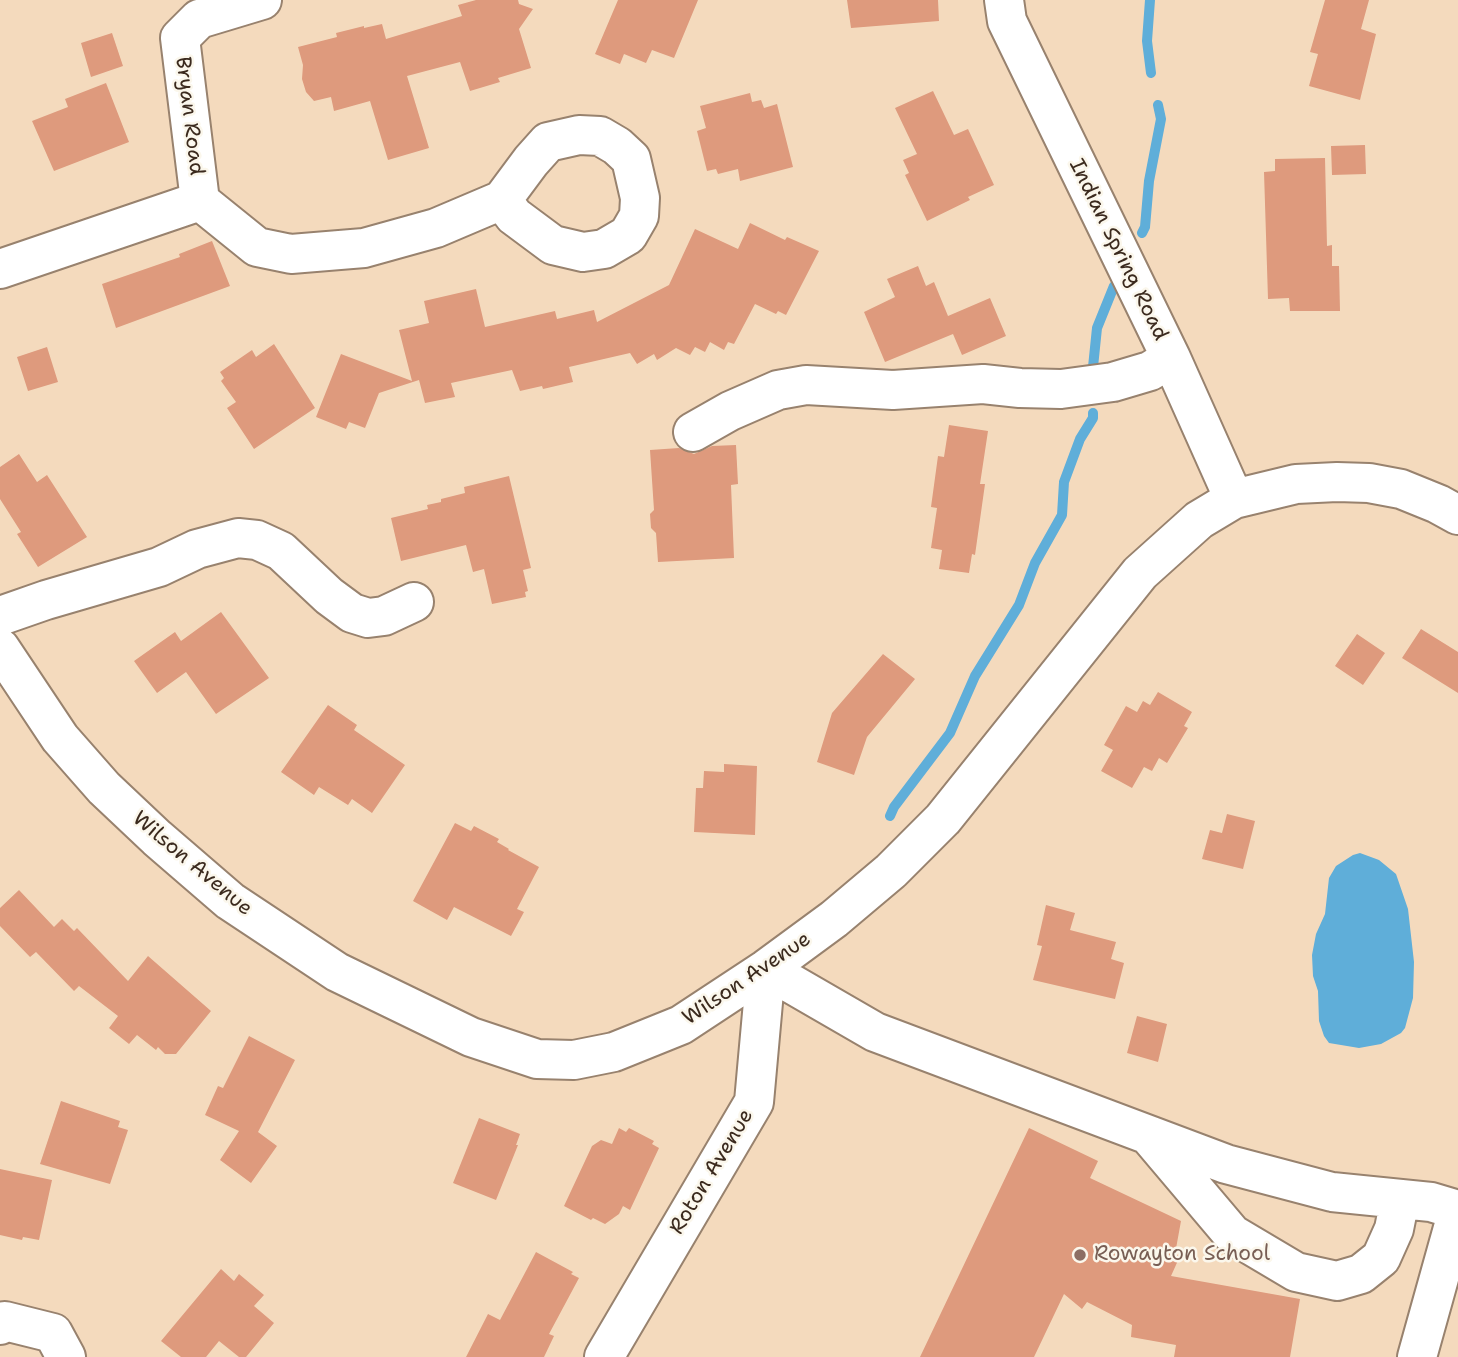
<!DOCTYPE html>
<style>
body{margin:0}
canvas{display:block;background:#f4dabd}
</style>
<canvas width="1458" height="1357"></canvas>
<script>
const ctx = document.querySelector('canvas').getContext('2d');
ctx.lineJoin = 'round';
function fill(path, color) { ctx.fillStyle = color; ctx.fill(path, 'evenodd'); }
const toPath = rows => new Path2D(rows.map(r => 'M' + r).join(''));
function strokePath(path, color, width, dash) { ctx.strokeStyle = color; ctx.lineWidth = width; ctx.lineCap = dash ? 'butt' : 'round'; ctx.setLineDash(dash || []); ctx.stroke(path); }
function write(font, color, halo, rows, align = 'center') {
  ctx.font = font + ' "Shantell Sans",sans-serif'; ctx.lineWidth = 5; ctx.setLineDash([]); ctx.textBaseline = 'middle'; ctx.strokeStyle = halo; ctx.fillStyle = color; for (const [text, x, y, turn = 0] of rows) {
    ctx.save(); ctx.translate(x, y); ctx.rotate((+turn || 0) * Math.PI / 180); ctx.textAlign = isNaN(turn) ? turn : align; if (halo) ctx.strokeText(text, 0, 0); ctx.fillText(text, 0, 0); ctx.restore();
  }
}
fill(toPath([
 [1360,853,1379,860,1396,874,1408,909,1414,962,1413,998,1405,1028,1401,1033,1381,1044,1359,1048,1329,1043,1324,1036,1319,1021,1318,991,1313,976,1312,955,1316,934,1325,914,1329,878,1336,866,1353,855]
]), '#5faed9');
strokePath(toPath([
 [1150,0,1147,41,1151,73],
 [1142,233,1145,227,1149,181,1161,119,1158,105],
 [1093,367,1097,328,1114,286],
 [890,816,894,807,950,733,975,676,1019,605,1035,563,1062,515,1064,482,1080,439,1093,418,1093,413]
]), '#5faed9', 10);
fill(toPath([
 [476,0,518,0,519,4,533,9,519,29,531,68,498,78,500,82,470,91,460,62,407,76,429,148,388,160,370,101,334,111,331,97,314,101,306,92,302,79,303,65,298,47,337,37,336,33,364,26,364,28,382,24,386,39,462,16,458,5],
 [618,0,698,0,674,58,652,50,646,63,624,54,620,64,595,54],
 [847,0,938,0,939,21,851,28],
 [1325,0,1369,0,1361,29,1376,34,1360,100,1309,86,1318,54,1310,52],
 [112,33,123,66,91,77,81,43],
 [106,83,129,142,54,171,32,121,68,107,65,99],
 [933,91,954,135,968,129,994,185,968,197,970,200,927,221,905,175,909,173,903,160,917,154,895,108],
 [750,93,752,102,761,100,764,108,777,104,793,167,740,181,738,169,718,174,716,169,707,171,697,131,706,128,700,106],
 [1365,145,1366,174,1332,175,1331,146],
 [1325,158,1327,246,1332,245,1332,266,1339,266,1340,311,1290,311,1289,298,1268,299,1264,172,1275,171,1275,159],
 [750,223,785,240,787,237,819,251,786,315,778,311,776,314,755,304,734,344,728,342,724,350,710,342,705,352,695,347,690,355,676,348,657,360,654,354,637,364,630,353,569,367,573,382,543,389,542,386,520,391,512,370,451,383,455,397,425,403,419,380,379,393,365,428,349,422,346,429,316,417,341,354,412,381,399,330,429,323,424,301,476,289,485,327,555,311,557,319,594,310,597,322,669,285,695,229,738,249],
 [212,241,230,286,116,328,102,284,180,257,179,254],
 [918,266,926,286,934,282,948,316,990,298,1006,336,962,355,953,334,885,362,864,312,895,297,887,279],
 [274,344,315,408,254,449,227,408,236,402,221,381,224,378,220,372,252,350,256,357],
 [47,347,58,382,28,391,17,357],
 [949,425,988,431,980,484,985,484,975,555,972,554,969,573,939,569,942,550,931,548,937,508,931,507,938,456,944,457],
 [736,445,738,484,731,485,734,558,658,562,656,533,651,528,650,514,654,510,650,450,679,448,694,454,712,446],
 [19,454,37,482,47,475,87,537,38,567,17,534,21,532,0,499,0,467],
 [509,476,531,568,523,570,528,591,525,592,526,597,492,604,484,569,473,572,466,545,401,561,391,518,428,509,427,505,441,502,441,499,465,493,464,487],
 [221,612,269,678,216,714,186,672,157,693,134,661,175,632,181,641],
 [1421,629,1458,652,1458,693,1402,658],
 [1357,634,1385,653,1363,685,1335,666],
 [883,654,915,679,867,737,854,775,817,762,832,713],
 [1158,692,1192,712,1184,726,1188,728,1167,763,1159,758,1152,771,1144,767,1132,788,1101,771,1113,750,1104,745,1126,706,1137,712,1143,701,1150,705],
 [328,705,357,725,354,730,405,765,372,813,352,799,348,805,319,787,314,795,281,772],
 [724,764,757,766,755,835,694,832,696,788,703,788,704,771,724,772],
 [1227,814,1255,821,1243,869,1202,859,1210,830,1222,833],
 [455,823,471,831,474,826,499,839,497,842,509,849,508,850,539,867,517,909,524,912,511,936,454,907,447,920,413,901],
 [19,890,54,927,62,919,74,931,77,928,128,981,148,956,211,1011,176,1054,165,1054,158,1047,156,1050,137,1035,129,1044,109,1028,118,1016,79,986,74,991,36,952,30,957,0,926,0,908],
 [1046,905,1075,913,1070,930,1116,942,1111,959,1124,963,1115,999,1033,980,1042,946,1037,945],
 [1137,1016,1167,1024,1158,1062,1127,1053],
 [249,1036,295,1060,258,1132,277,1146,251,1183,220,1160,239,1131,205,1115,218,1086,223,1088],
 [61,1101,120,1121,118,1127,128,1130,110,1184,40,1164],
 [479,1118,520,1134,516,1145,518,1145,496,1200,453,1183],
 [619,1128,626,1132,629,1128,654,1141,652,1144,659,1148,630,1210,623,1206,619,1214,605,1224,593,1218,591,1220,564,1206,592,1146,601,1140,612,1144],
 [1029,1128,1098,1161,1090,1178,1181,1221,1175,1254,1180,1256,1171,1276,1300,1299,1290,1357,1174,1357,1176,1345,1131,1337,1132,1325,1087,1302,1082,1309,1064,1294,1034,1357,920,1357],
 [0,1169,52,1180,39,1240,23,1237,22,1240,0,1235],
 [536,1252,573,1272,571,1274,579,1278,549,1334,554,1336,544,1357,466,1357,488,1314,500,1320],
 [221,1269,234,1281,239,1274,264,1295,254,1306,274,1323,246,1357,239,1357,219,1341,206,1357,181,1357,161,1341]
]), '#de9a7d');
const minor = toPath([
 [1004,0,1007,21,1171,358,1234,499],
 [200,201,257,247,291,254,364,248,436,228,502,200,531,161,548,142,579,135,600,136,617,146,631,159,640,198,639,216,628,235,604,249,583,252,553,245,514,216,502,200],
 [200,201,180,38,199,19,262,0],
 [0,269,200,201],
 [693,432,730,411,778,390,806,385,893,390,983,384,1020,388,1061,389,1113,382,1150,371,1171,358],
 [0,616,46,600,159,567,197,549,238,538,257,540,281,551,329,596,352,613,368,618,384,616,414,602],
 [0,648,60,738,104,788,157,838,230,901,337,972,471,1037,537,1059,574,1060,614,1052,681,1025,766,969,834,919,891,871,943,819,1140,573,1199,520,1234,499,1296,484,1337,482,1369,483,1401,489,1438,504,1458,515],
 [1150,1137,1232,1234,1296,1272,1337,1281,1361,1274,1381,1258,1394,1229,1400,1199],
 [0,1325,5,1321,53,1333,66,1357],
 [604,1357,754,1102,766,969,875,1032,1226,1164,1332,1192,1431,1202,1458,1210,1417,1357]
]);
strokePath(minor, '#98826e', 42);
strokePath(minor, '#fff', 38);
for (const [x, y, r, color] of [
 [1080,1255,7,"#8d6e63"]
]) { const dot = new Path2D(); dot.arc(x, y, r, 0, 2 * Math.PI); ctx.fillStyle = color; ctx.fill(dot); strokePath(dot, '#fbf7ec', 2.5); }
write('21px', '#3b2a1e', '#fbf7ec', [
 ["Bryan Road",189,116,83],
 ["Indian Spring Road",1118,250,64],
 ["Wilson Avenue",192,864,40],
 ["Wilson Avenue",747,979,-34],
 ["Roton Avenue",712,1172,-59]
]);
write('21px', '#785e54', '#fbf7ec', [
 ["Rowayton School",1094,1255]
], 'left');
</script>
